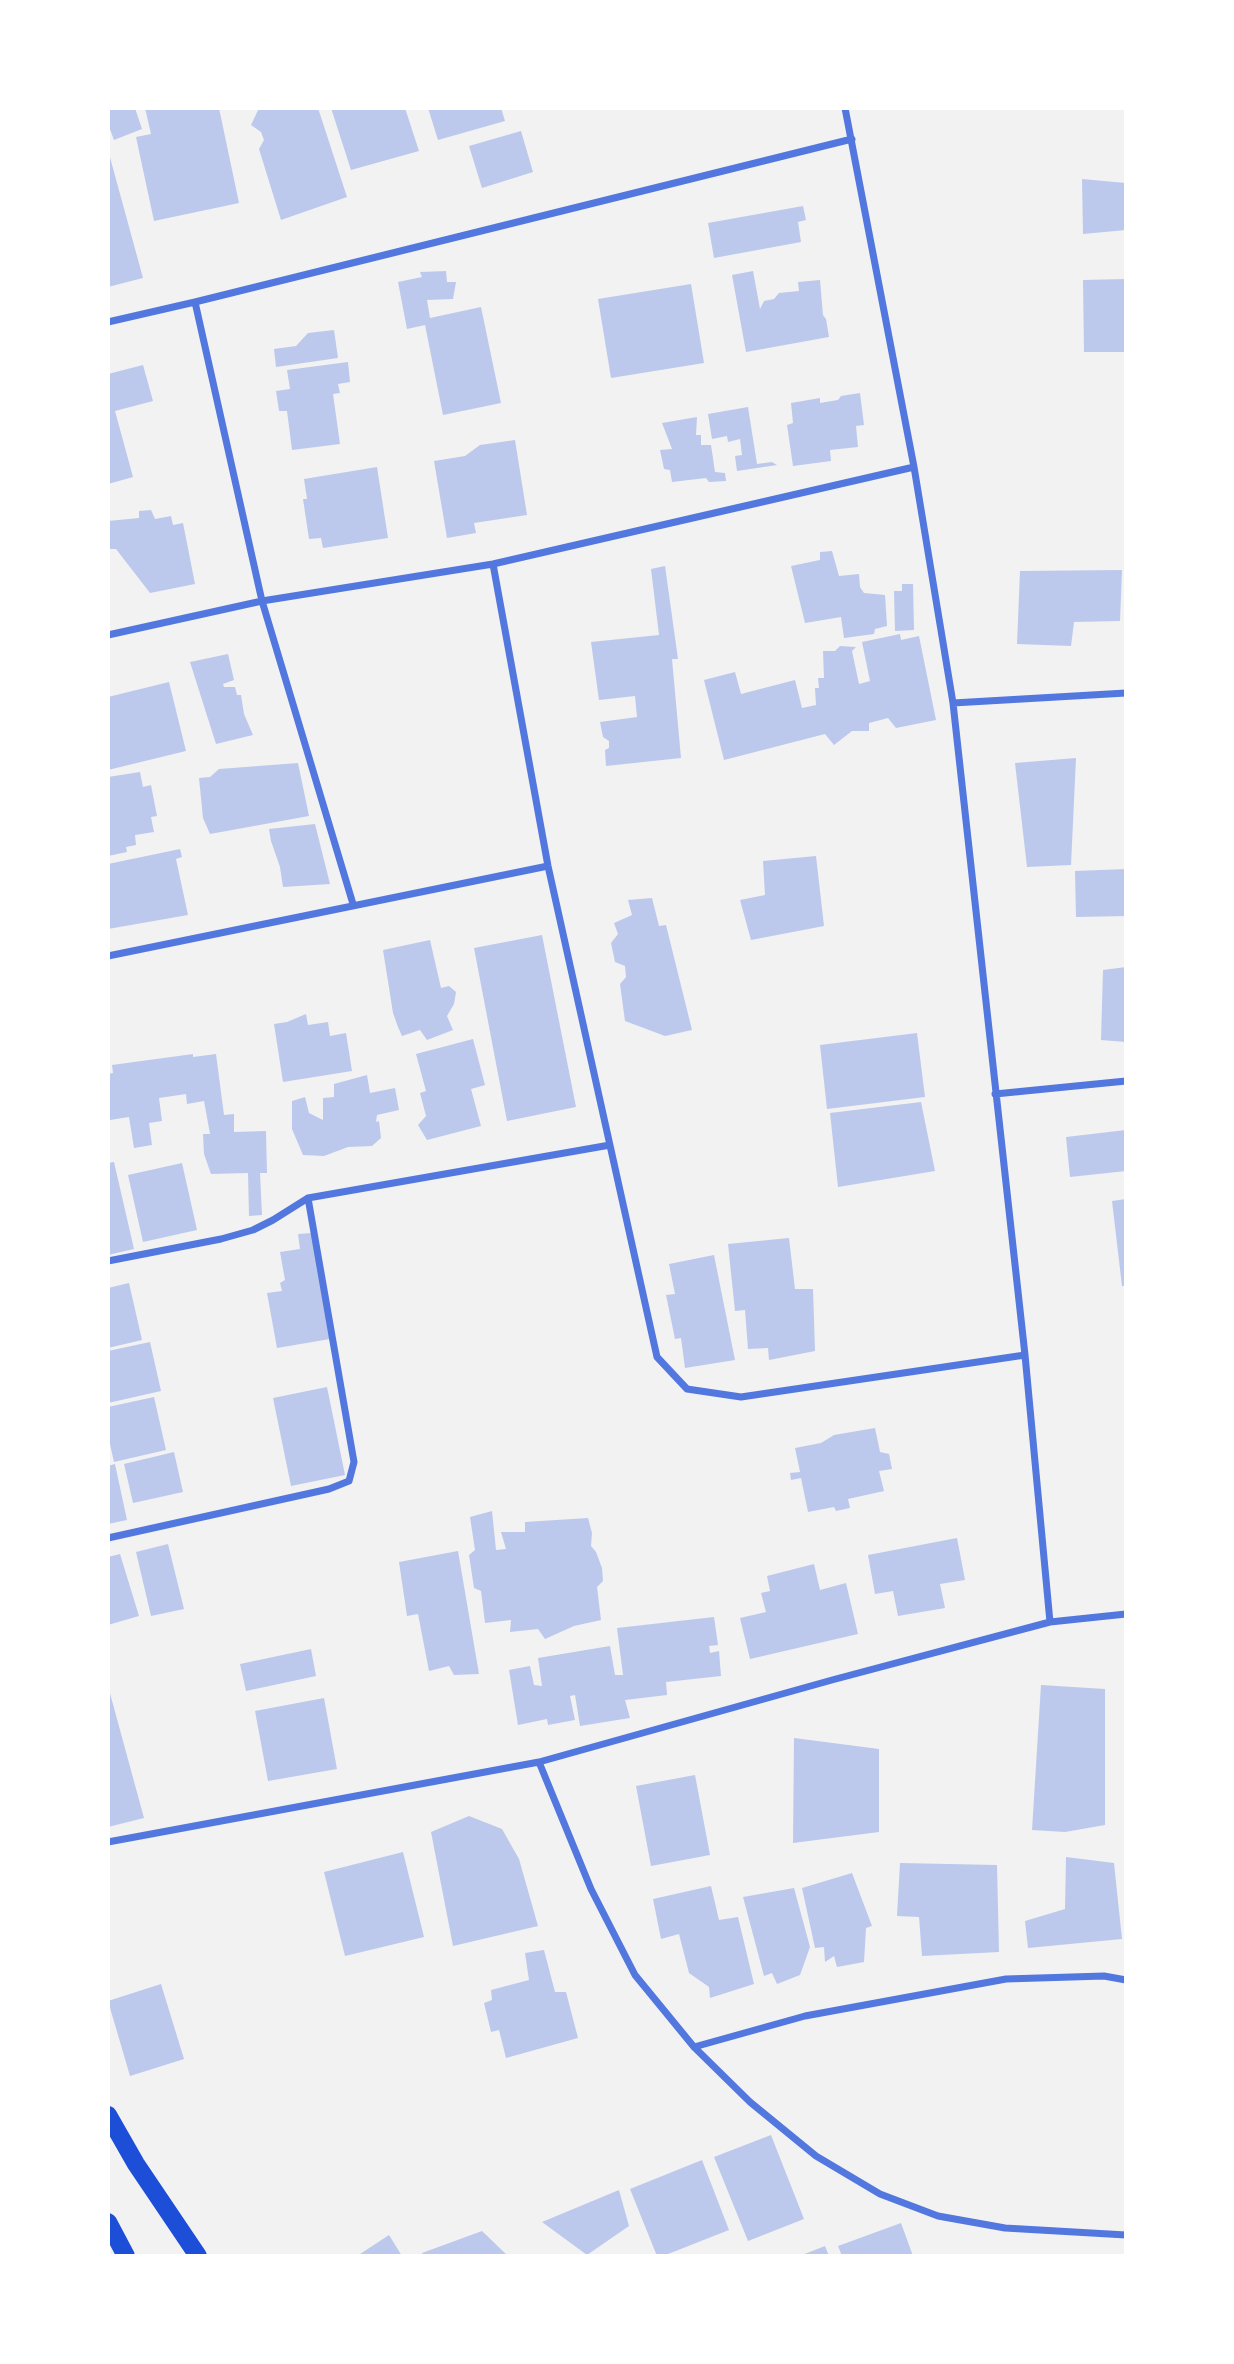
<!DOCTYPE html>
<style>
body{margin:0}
#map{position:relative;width:1234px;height:2364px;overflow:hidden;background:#f2f2f2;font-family:Helvetica,sans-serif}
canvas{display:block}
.frame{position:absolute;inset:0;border:110px solid #fff;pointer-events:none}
</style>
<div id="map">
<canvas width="1234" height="2364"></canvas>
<div class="frame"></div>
</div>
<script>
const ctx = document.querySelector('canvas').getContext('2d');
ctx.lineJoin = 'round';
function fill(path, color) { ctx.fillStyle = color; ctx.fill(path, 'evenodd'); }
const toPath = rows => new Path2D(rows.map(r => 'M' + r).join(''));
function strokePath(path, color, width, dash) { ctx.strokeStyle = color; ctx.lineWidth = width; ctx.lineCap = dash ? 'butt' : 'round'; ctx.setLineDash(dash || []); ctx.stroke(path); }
fill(toPath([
 [108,108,135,108,142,129,114,140,108,124],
 [145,108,219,108,239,203,154,221,136,137,151,134],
 [259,108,318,108,347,197,281,220,259,149,264,140,261,132,251,125],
 [331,108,405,108,419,151,351,170],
 [428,108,501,108,505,121,438,140],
 [521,131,533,172,482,188,469,146],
 [108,150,143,278,108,287],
 [1082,179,1126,183,1126,230,1083,234],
 [803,206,806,220,798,222,801,242,714,258,708,223],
 [446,271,447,282,456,282,453,299,427,300,430,318,481,307,501,403,443,415,425,325,407,329,398,282,422,277,420,272],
 [753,271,760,309,764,301,774,299,779,293,799,291,798,282,820,280,823,315,826,319,829,337,746,352,732,275],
 [1126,279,1126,352,1084,352,1083,280],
 [691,284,704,363,611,378,598,299],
 [334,330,338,358,276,367,274,349,296,346,308,333],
 [348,362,350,382,338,384,340,393,333,394,340,444,292,450,287,411,279,411,276,391,290,389,287,370],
 [143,365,153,401,115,411,133,477,108,484,108,374],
 [860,393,864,425,856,426,858,447,830,450,831,461,793,466,787,425,793,423,791,403,820,398,820,403,838,400,841,396],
 [748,407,757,464,772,462,777,465,737,471,735,456,742,455,740,439,728,442,727,436,712,439,708,414],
 [697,417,696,435,701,435,701,445,711,445,715,472,725,473,726,481,709,482,706,478,672,482,670,470,664,469,660,450,672,449,662,423],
 [515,440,527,515,474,523,476,533,447,538,434,461,465,456,480,445],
 [377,467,388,538,323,548,321,538,309,539,303,499,307,499,304,479],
 [151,510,155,519,171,516,173,525,183,523,195,584,150,593,116,549,108,549,108,521,139,518,139,511],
 [832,551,839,576,859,574,860,587,864,593,885,595,887,626,875,629,874,634,844,638,841,617,805,623,791,566,820,560,820,552],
 [665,566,678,659,672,659,681,758,606,766,605,750,609,748,609,741,603,737,600,722,637,717,635,696,599,700,591,642,659,635,651,569],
 [1122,570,1120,621,1074,622,1071,646,1017,644,1020,571],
 [902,584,913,584,914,630,895,631,894,591,902,591],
 [900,634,901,640,919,636,936,720,896,728,888,718,869,723,869,731,852,731,834,745,825,734,724,760,704,680,735,672,741,694,795,680,802,708,816,705,815,688,819,688,818,678,824,678,823,651,835,651,840,646,856,647,852,651,859,684,870,681,862,642],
 [228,654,234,680,223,684,224,687,235,687,237,695,241,695,244,714,253,735,216,744,190,662],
 [169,682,186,751,108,770,108,697],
 [1076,758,1071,865,1027,867,1015,763],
 [298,763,309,816,210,834,203,818,199,778,210,777,219,769],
 [140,772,143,787,151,785,157,816,151,817,154,832,135,835,136,845,126,847,127,852,108,856,108,777],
 [315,824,330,884,283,887,280,867,271,841,269,829],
 [180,849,182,857,176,859,188,915,108,929,108,864],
 [816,856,824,926,751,940,740,900,765,895,763,861],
 [1126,869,1126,916,1076,917,1075,871],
 [652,898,659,926,666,925,692,1030,665,1036,625,1021,620,984,626,977,625,966,615,962,611,943,618,934,614,923,632,915,628,900],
 [542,935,576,1107,507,1121,474,948],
 [430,940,441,988,449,986,456,992,454,1004,447,1016,453,1030,427,1040,420,1030,402,1036,398,1027,393,1013,383,950],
 [1126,967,1126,1042,1101,1040,1103,970],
 [306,1014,308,1025,328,1022,330,1036,346,1033,352,1071,283,1082,274,1024,287,1022],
 [917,1033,925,1097,827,1109,820,1045],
 [473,1039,485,1085,471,1089,481,1126,427,1140,418,1125,426,1116,420,1093,426,1091,416,1054],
 [193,1054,193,1057,216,1054,224,1115,234,1114,234,1132,266,1131,267,1173,260,1173,262,1215,249,1216,248,1173,211,1174,204,1154,203,1134,210,1134,204,1101,187,1104,186,1094,159,1098,162,1121,149,1123,152,1145,134,1148,129,1117,110,1120,108,1074,113,1073,112,1065],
 [367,1075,370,1093,395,1088,399,1110,377,1115,376,1122,379,1121,381,1138,372,1146,348,1147,324,1156,303,1155,292,1129,292,1101,305,1097,309,1113,323,1120,323,1098,334,1097,334,1084],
 [921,1102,935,1171,838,1187,830,1113],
 [1126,1130,1126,1171,1070,1177,1066,1137],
 [114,1162,134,1249,108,1255,108,1163],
 [182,1163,197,1230,143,1242,128,1175],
 [1126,1199,1126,1286,1122,1286,1112,1201],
 [312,1233,330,1339,277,1348,267,1293,282,1291,280,1283,285,1280,280,1252,300,1249,298,1234],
 [789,1238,795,1289,813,1289,815,1351,769,1360,768,1348,748,1349,745,1310,735,1311,728,1244],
 [714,1255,735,1360,685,1368,681,1338,675,1339,666,1295,675,1294,669,1264],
 [129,1283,142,1340,108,1348,108,1288],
 [150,1342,161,1391,108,1403,108,1351],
 [327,1387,345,1475,291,1486,273,1398],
 [154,1397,166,1450,114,1462,108,1435,108,1407],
 [875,1428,880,1452,889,1454,892,1469,879,1471,884,1491,848,1499,850,1508,836,1511,834,1507,808,1512,801,1478,791,1480,790,1473,800,1472,795,1448,821,1443,834,1435],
 [174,1452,183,1492,133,1503,124,1464],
 [115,1464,127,1520,108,1524,108,1466],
 [492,1511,496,1550,506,1549,501,1532,525,1532,525,1522,588,1518,592,1533,591,1546,596,1552,602,1568,603,1581,597,1587,601,1620,574,1626,545,1639,538,1629,510,1632,511,1620,485,1623,481,1591,474,1588,469,1555,475,1550,470,1517],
 [957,1538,965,1580,940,1584,945,1608,898,1616,893,1591,875,1594,868,1555],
 [168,1544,184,1609,151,1616,136,1552],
 [458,1551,479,1674,454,1675,449,1666,429,1671,418,1614,407,1616,399,1562],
 [120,1554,139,1616,108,1625,108,1557],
 [814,1564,820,1590,846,1583,858,1634,750,1659,740,1618,766,1612,761,1593,770,1591,767,1576],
 [714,1617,718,1645,709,1646,710,1653,719,1651,721,1676,666,1682,667,1695,625,1700,630,1718,580,1726,575,1695,570,1696,575,1720,548,1725,547,1719,518,1725,509,1670,530,1666,534,1685,542,1686,538,1658,610,1646,615,1675,623,1675,617,1628],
 [311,1649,316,1676,246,1691,240,1664],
 [1041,1685,1105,1689,1105,1825,1065,1832,1032,1830],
 [108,1686,144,1818,108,1827],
 [324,1698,337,1769,268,1781,255,1711],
 [794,1738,879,1749,879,1832,793,1843],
 [695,1775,710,1855,651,1866,636,1786],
 [469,1816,502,1829,519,1859,538,1926,453,1946,431,1832],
 [403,1852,424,1937,345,1956,324,1872],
 [1066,1857,1114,1863,1122,1939,1028,1948,1025,1921,1065,1909],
 [900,1863,997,1865,999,1952,922,1956,919,1917,897,1916],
 [852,1873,872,1926,866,1928,864,1962,837,1967,834,1956,825,1962,824,1947,815,1948,802,1888],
 [711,1886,719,1920,738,1917,754,1984,710,1998,709,1987,689,1973,679,1934,661,1939,653,1899],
 [794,1888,810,1947,800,1975,777,1984,772,1973,764,1976,743,1897],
 [544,1950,555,1992,566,1992,578,2038,506,2058,499,2030,491,2032,484,2003,492,2000,491,1990,529,1980,525,1953],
 [161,1984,184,2059,130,2076,108,2001],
 [771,2135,804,2219,748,2241,714,2157],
 [702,2160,729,2230,663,2256,657,2256,630,2189],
 [619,2190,629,2226,587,2255,542,2222],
 [901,2223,913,2256,842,2256,838,2246],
 [482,2231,508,2256,423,2256,422,2253],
 [389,2235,402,2256,357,2256],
 [825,2246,829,2256,802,2256,802,2255]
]), '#bdc9ec');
strokePath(toPath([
 [845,108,914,467,953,703,1025,1355,1050,1622],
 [195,302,262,601,353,904],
 [108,322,195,302,852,139],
 [493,564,548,866,657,1357,687,1389,741,1397,1025,1355],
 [108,635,262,601,493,564,914,467],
 [953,703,1126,693],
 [108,956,548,866],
 [995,1094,1126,1081],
 [108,1261,221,1239,253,1230,273,1220,308,1198,610,1145],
 [108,1538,329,1489,349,1481,354,1462,308,1198],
 [539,1762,591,1889,635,1975,694,2047,750,2102,816,2156,880,2194,938,2216,1005,2228,1126,2235],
 [108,1842,539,1762,832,1680,1050,1622,1126,1614],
 [694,2047,805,2016,1006,1979,1104,1976,1126,1980]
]), '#5277de', 7);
strokePath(toPath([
 [108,2115,136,2164,198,2256],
 [108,2222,126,2256]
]), '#1d4ed8', 18);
</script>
